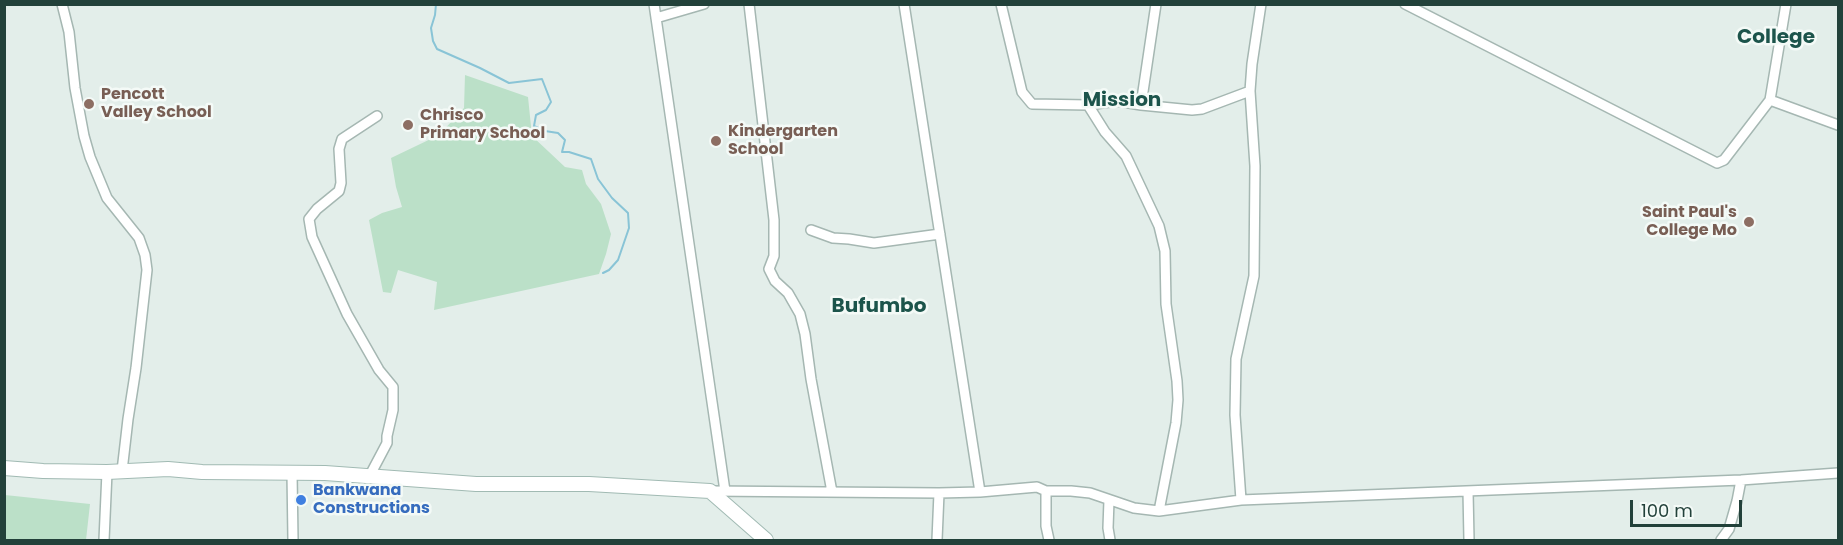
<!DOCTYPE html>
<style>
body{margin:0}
#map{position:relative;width:1843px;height:545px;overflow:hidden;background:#e3eeea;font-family:Poppins,sans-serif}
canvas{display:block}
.frame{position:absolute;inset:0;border:6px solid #22413a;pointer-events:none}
.scale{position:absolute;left:1630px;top:500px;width:112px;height:27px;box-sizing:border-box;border:3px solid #22413a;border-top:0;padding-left:8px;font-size:18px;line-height:21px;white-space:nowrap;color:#22413a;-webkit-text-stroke:4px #f4faf7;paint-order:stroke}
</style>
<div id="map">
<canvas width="1843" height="545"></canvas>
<div class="frame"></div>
<div class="scale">100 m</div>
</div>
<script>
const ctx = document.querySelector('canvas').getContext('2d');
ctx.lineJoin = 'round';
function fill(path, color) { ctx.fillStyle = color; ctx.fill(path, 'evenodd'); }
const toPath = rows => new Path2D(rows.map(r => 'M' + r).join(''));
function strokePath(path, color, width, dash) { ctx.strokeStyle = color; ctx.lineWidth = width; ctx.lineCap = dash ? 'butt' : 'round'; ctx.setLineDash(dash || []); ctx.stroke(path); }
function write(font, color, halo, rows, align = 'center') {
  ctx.font = font + ' Poppins,sans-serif'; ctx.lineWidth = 5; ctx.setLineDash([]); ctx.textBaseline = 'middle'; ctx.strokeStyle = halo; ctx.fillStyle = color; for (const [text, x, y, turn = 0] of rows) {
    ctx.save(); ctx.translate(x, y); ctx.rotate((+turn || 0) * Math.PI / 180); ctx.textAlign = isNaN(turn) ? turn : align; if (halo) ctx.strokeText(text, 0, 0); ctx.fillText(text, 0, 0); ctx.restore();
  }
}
fill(toPath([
 [465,75,528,97,532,136,565,167,582,170,586,184,601,204,611,234,606,254,599,274,434,310,437,282,398,270,391,293,383,292,369,220,382,213,402,207,396,187,391,158,439,135,464,108],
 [5,495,90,504,86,540,5,540]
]), '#bbe0c8');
strokePath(toPath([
 [436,4,435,15,431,28,433,41,437,49,480,68,509,83,542,79,551,102,546,110,536,115,534,126,545,131,558,133,565,140,562,152,569,152,591,159,598,179,612,198,628,213,629,228,618,260,609,270,603,273]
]), '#89c4d6', 2);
const street = toPath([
 [62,4,69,32,75,88,84,136,90,157,107,198,139,238,145,255,147,270,136,368,128,419,122,471],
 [654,4,725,491],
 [749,4,774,220,774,256,769,269,775,281,788,293,800,314,805,334,811,379,832,492],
 [904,4,980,492],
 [1001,4,1022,92,1032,104,1088,105,1117,101,1141,105,1192,110,1202,109,1250,91],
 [1405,4,1717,163,1724,160,1770,100,1838,125],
 [656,18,704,4],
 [1770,100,1786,4],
 [1088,105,1105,132,1126,156,1159,226,1165,251,1166,304,1177,381,1178,400,1176,423,1159,511],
 [1141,105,1156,4],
 [811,230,833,238,849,239,874,243,940,234],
 [292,473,293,540],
 [369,477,387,443,387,436,393,410,393,387,379,370,347,314,312,237,309,219,317,209,339,191,341,183,339,149,342,139,377,116],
 [710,491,939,493,980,492,1037,487,1046,491,1071,491,1090,493,1134,508,1159,511,1241,500,1741,480,1838,473],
 [1046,491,1046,526,1049,540],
 [1468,491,1469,540],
 [1109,500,1108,528,1110,540],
 [1241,500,1235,415,1236,359,1254,276,1255,166,1250,91,1252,64,1261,4],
 [104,540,107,472],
 [937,540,939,493],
 [1721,540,1729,529,1737,501,1741,480]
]);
const secondary = toPath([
 [4,468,43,471,107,472,168,469,202,472,325,473,476,484,589,484,710,491,766,540]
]);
strokePath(street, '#a5b7b2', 12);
strokePath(secondary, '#a1bab3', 16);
strokePath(street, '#fff', 9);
strokePath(secondary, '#fff', 14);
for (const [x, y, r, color] of [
 [89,104,6,"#8d6e63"],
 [408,125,6,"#8d6e63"],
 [716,141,6,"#8d6e63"],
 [1749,222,6,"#8d6e63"],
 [301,500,6,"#3f7fe0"]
]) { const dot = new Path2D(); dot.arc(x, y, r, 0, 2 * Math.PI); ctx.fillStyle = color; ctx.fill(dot); strokePath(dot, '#f4faf7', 2); }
write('bold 16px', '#785e54', '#f4faf7', [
 ["Pencott",101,95],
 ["Valley School",101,113],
 ["Chrisco",420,116],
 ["Primary School",420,134],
 ["Kindergarten",728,132],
 ["School",728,150],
 ["Saint Paul's",1737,213,"right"],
 ["College Mo",1737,231,"right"]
], 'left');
write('bold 16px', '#366cbe', '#f4faf7', [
 ["Bankwana",313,491],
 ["Constructions",313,509]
], 'left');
write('bold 20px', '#1c544b', '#f4faf7', [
 ["College",1776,38],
 ["Mission",1122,101],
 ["Bufumbo",879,307]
]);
</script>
